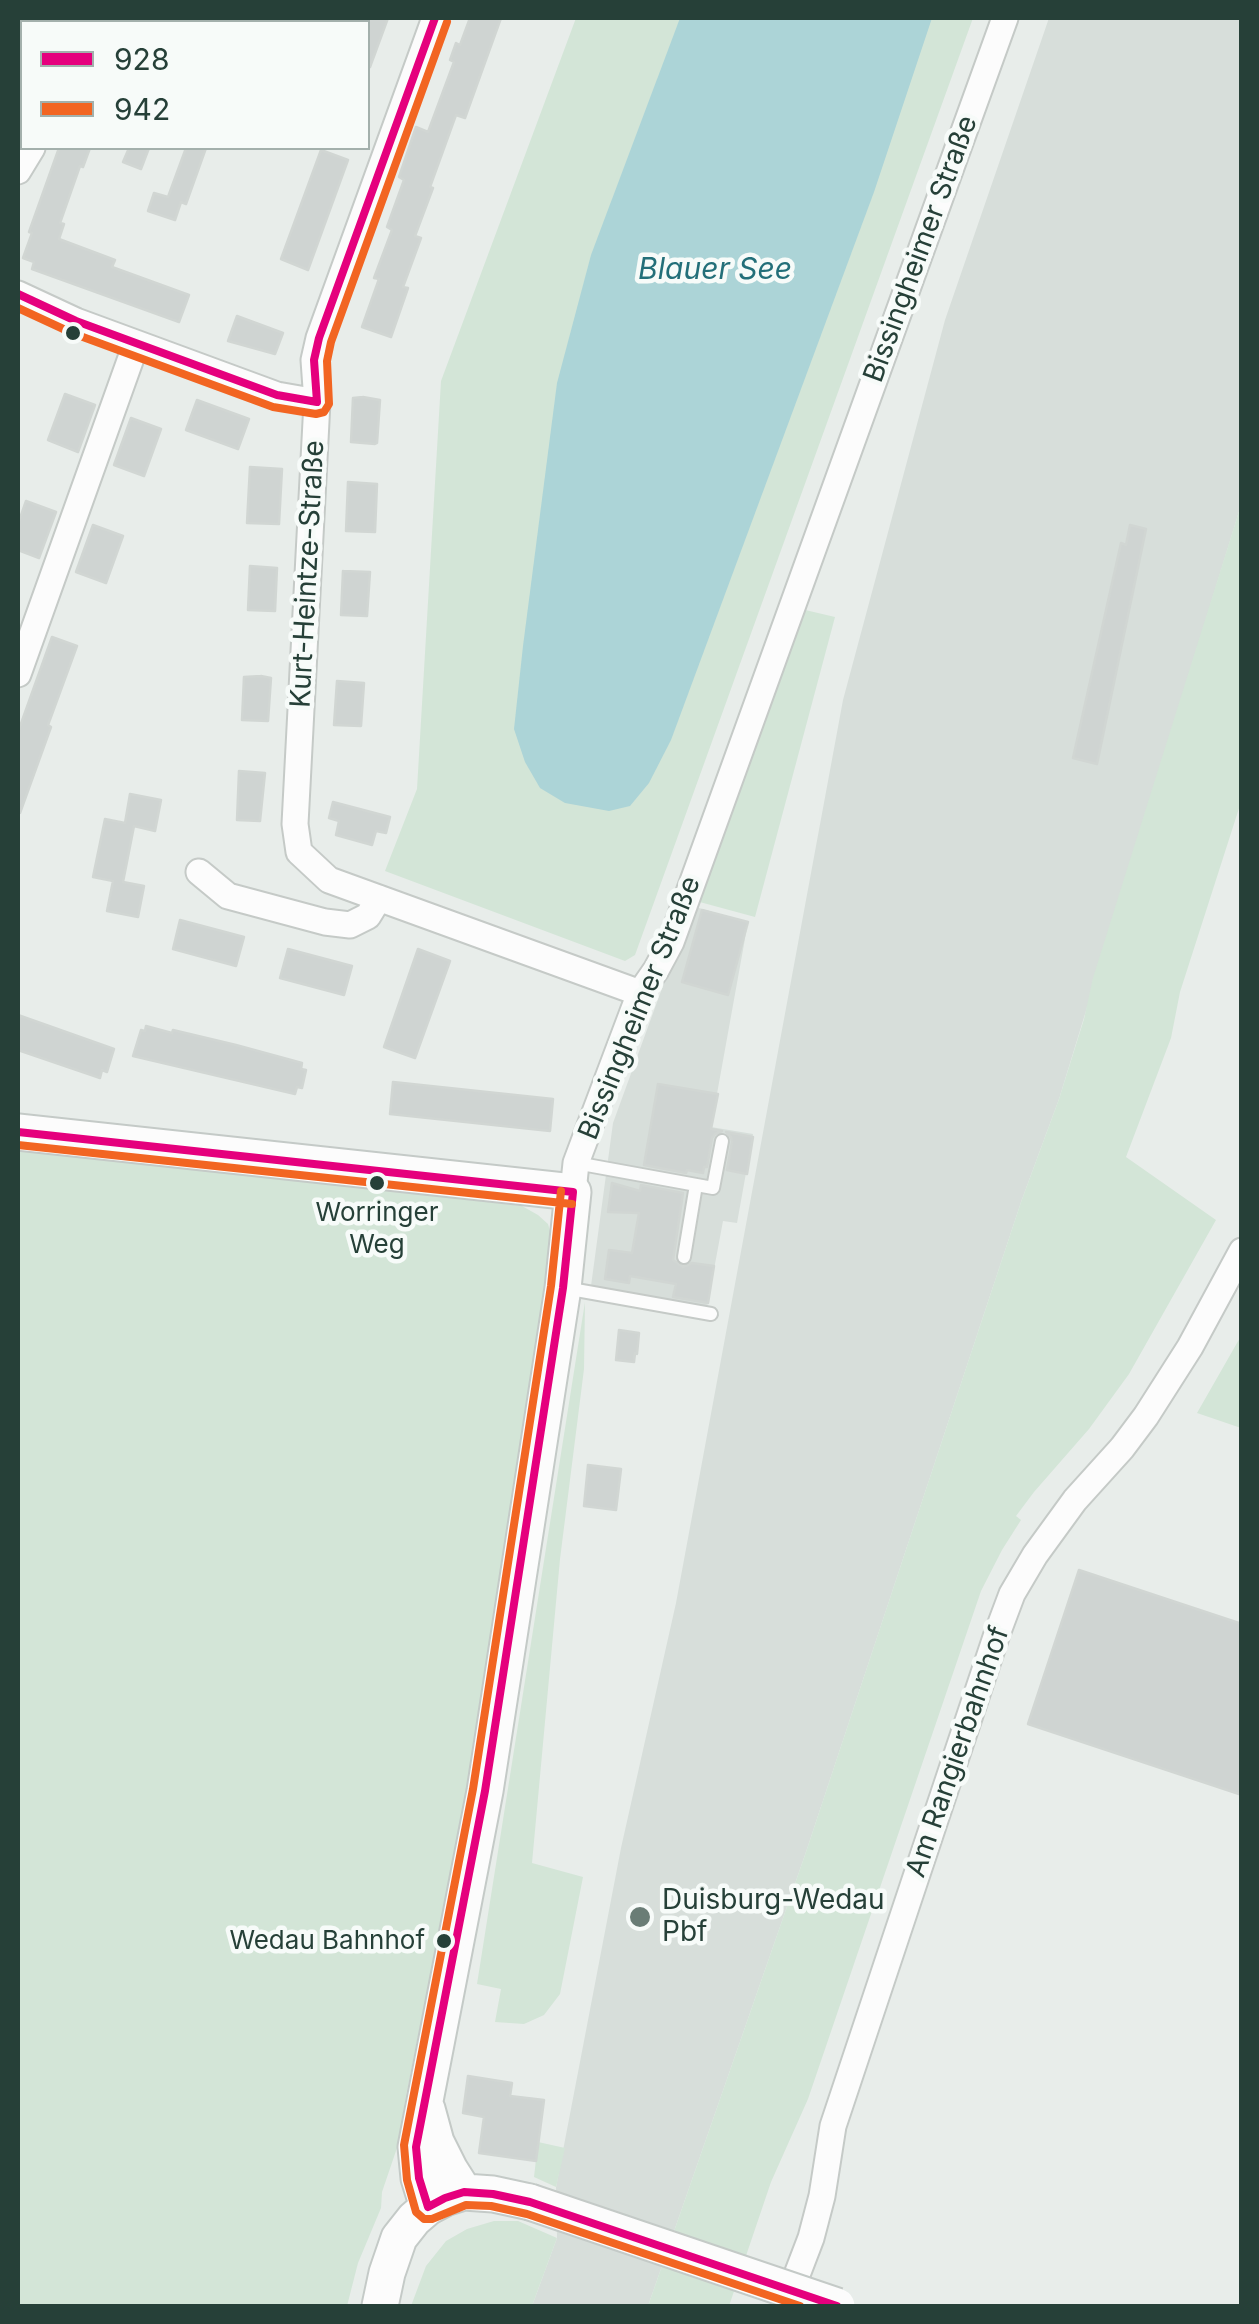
<!DOCTYPE html>
<meta charset="utf-8">
<style>
body{margin:0}
#map{position:relative;width:1259px;height:2324px;overflow:hidden;background:#e8edea;font-family:Inter,sans-serif}
canvas{display:block}
.frame{position:absolute;inset:0;border:20px solid #264038;pointer-events:none}
.legend{position:absolute;left:20px;top:20px;width:350px;height:130px;box-sizing:border-box;background:#f7fbf9;border:2px solid #a3b0ac;margin:0;padding:12px 18px;list-style:none;font-size:30px;color:#264038}
.legend li{display:flex;align-items:center;gap:20px;height:50px}
.legend b{width:50px;border:2px solid #a3b0ac}
</style>
<div id="map">
<canvas width="1259" height="2324"></canvas>
<div class="frame"></div>
<ul class="legend">
<li><b style="height:12px;background:#e5007d"></b>928</li>
<li><b style="height:12px;background:#f26522"></b>942</li>
</ul>
</div>
<script>
const ctx = document.querySelector('canvas').getContext('2d');
ctx.lineJoin = 'round';
function fill(path, color) { ctx.fillStyle = color; ctx.fill(path, 'evenodd'); }
const toPath = rows => new Path2D(rows.map(r => 'M' + r).join(''));
function strokePath(path, color, width, dash) { ctx.strokeStyle = color; ctx.lineWidth = width; ctx.lineCap = dash ? 'butt' : 'round'; ctx.setLineDash(dash || []); ctx.stroke(path); }
function write(font, color, halo, rows, align = 'center') {
  ctx.font = font + ' Inter,sans-serif'; ctx.lineWidth = 9; ctx.setLineDash([]); ctx.textBaseline = 'middle'; ctx.strokeStyle = halo; ctx.fillStyle = color; for (const [text, x, y, turn = 0] of rows) {
    ctx.save(); ctx.translate(x, y); ctx.rotate((+turn || 0) * Math.PI / 180); ctx.textAlign = isNaN(turn) ? turn : align; if (halo) ctx.strokeText(text, 0, 0); ctx.fillText(text, 0, 0); ctx.restore();
  }
}
fill(toPath([
 [1049,18,1241,18,1241,505,1059,1099,1021,1202,806,1852,648,2306,532,2306,557,2238,556,2187,621,1848,676,1603,843,700,945,320],
 [692,906,748,922,711,1127,753,1134,737,1223,723,1221,707,1307,591,1286,613,1123]
]), '#d7deda');
fill(toPath([
 [576,18,973,18,635,955,625,961,385,871,417,789,441,381],
 [1241,505,1241,802,1180,992,1171,1038,1126,1157,1216,1220,1129,1374,1089,1429,1034,1492,1016,1516,1021,1520,1002,1550,981,1591,808,2099,771,2182,729,2306,648,2306,806,1852,1021,1202,1059,1099,1084,1019,1093,978],
 [801,609,835,617,755,917,696,901],
 [18,1150,321,1182,522,1206,538,1215,548,1224,552,1238,467,1793,406,2096,398,2145,382,2192,381,2208,358,2263,347,2306,18,2306],
 [585,1302,584,1369,560,1559,532,1863,583,1877,560,1994,544,2015,524,2024,495,2022,501,1989,477,1984],
 [1241,1336,1241,1428,1197,1413],
 [538,2142,565,2148,556,2187,534,2177],
 [494,2221,518,2221,557,2238,532,2306,411,2306,426,2266,446,2241,467,2229]
]), '#d3e5d7');
fill(toPath([
 [680,18,932,18,874,192,671,740,649,783,630,806,609,811,565,803,540,788,525,762,514,729,523,646,557,383,591,255]
]), '#acd4d7');
const building = toPath([
 [368,18,388,18,370,67,368,66,368,18],
 [470,18,501,18,465,118,456,115,430,187,433,188,415,236,421,238,403,287,408,288,391,337,362,327,379,279,374,278,392,230,387,227,404,180,399,177,416,127,428,132,454,62,450,60,456,43,460,45,470,18],
 [59,148,90,148,83,167,80,166,60,223,64,224,59,239,115,260,112,267,189,295,179,322,32,269,34,262,23,258,32,233,29,232,59,148],
 [129,148,149,148,141,169,123,162,129,148],
 [186,148,206,148,186,204,181,202,175,220,148,211,154,193,168,197,186,148],
 [321,150,348,160,308,270,281,259,321,150],
 [237,316,283,333,275,354,228,341,237,316],
 [65,394,95,405,78,452,48,440,65,394],
 [363,397,380,400,377,443,375,444,351,442,353,398,363,397],
 [197,400,249,419,238,449,186,430,197,400],
 [131,418,161,429,144,476,114,465,131,418],
 [250,467,282,469,279,524,247,523,250,467],
 [348,482,377,484,375,532,346,531,348,482],
 [26,501,56,512,39,558,18,550,18,524,26,501],
 [93,525,123,536,106,583,76,572,93,525],
 [1130,525,1146,529,1097,764,1073,758,1121,543,1126,545,1130,525],
 [250,566,277,568,275,611,248,610,250,566],
 [343,571,370,572,367,616,341,615,343,571],
 [52,637,77,646,48,725,51,727,20,813,18,813,18,732,52,637],
 [261,676,271,678,268,721,242,720,244,677,261,676],
 [337,681,364,683,361,726,334,725,337,681],
 [239,771,265,773,260,821,237,820,239,771],
 [130,794,161,800,155,831,134,826,123,882,144,886,138,917,107,911,113,881,93,877,105,819,125,823,130,794],
 [333,802,390,817,386,833,376,831,372,845,336,835,339,821,329,818,333,802],
 [702,910,748,922,728,995,682,982,702,910],
 [180,920,244,937,236,966,173,949,180,920],
 [288,949,352,966,344,995,280,978,288,949],
 [418,949,450,961,415,1058,384,1047,418,949],
 [18,1015,114,1049,107,1072,102,1070,100,1078,18,1050,18,1015],
 [146,1026,172,1033,173,1030,236,1045,302,1063,301,1069,306,1070,302,1088,297,1087,295,1094,133,1056,141,1030,145,1031,146,1026],
 [393,1082,553,1099,550,1131,390,1114,393,1082],
 [658,1084,718,1094,711,1129,722,1131,715,1134,712,1138,707,1167,704,1167,703,1173,687,1170,686,1173,644,1165,658,1084],
 [726,1132,753,1137,747,1174,727,1170,732,1142,731,1137,726,1132],
 [612,1183,640,1191,641,1185,683,1193,673,1260,683,1267,692,1263,714,1266,708,1303,673,1297,676,1284,630,1276,629,1283,605,1279,609,1250,632,1253,639,1213,608,1212,612,1183],
 [619,1330,639,1333,637,1354,635,1353,634,1362,616,1360,619,1330],
 [588,1465,621,1469,616,1510,584,1506,588,1465],
 [1079,1570,1242,1624,1242,1795,1028,1724,1079,1570],
 [468,2076,512,2083,510,2096,544,2100,536,2161,479,2153,484,2117,463,2113,468,2076]
]);
fill(building, '#cfd4d2');
strokePath(building, '#d1d6d3', 2.5);
const lane = toPath([
 [576,1163,713,1188,722,1141],
 [684,1257,696,1185],
 [565,1288,711,1314]
]);
const street = toPath([
 [54,18,57,22],
 [435,18,319,338,314,360,317,402,295,824,299,852,329,880,640,993],
 [18,171,32,148],
 [18,294,76,321,277,395,317,402],
 [18,674,136,344],
 [199,872,228,896,325,922,350,925,368,916,379,898],
 [573,1192,576,1163,585,1139,640,993,656,970,671,942,1005,18],
 [785,2306,811,2238,822,2196,833,2126,997,1634,1012,1594,1035,1555,1075,1500,1122,1448,1146,1416,1190,1347,1242,1251]
]);
const secondary = toPath([
 [18,1132,573,1192,563,1288,485,1791,416,2147,419,2178,428,2207],
 [427,2109,436,2142,450,2170,464,2192],
 [380,2306,387,2273,399,2238,414,2219,428,2207,445,2198,464,2192,493,2194,530,2202]
]);
strokePath(lane, '#c5cac7', 16);
strokePath(street, '#c5cac7', 29);
strokePath(secondary, '#c4cac7', 39);
strokePath(lane, '#fcfcfc', 12);
strokePath(street, '#fcfcfc', 25);
strokePath(secondary, '#fcfcfc', 35);
const secondaryBridge = toPath([
 [530,2202,837,2306]
]);
strokePath(secondaryBridge, '#c4cac7', 39, []);
strokePath(secondaryBridge, '#fcfcfc', 35);
strokePath(toPath([
 [18,294,76,321,277,395,317,402],
 [317,402,314,360,319,338,435,18],
 [18,1132,573,1192],
 [428,2207,419,2178,416,2147,485,1791,563,1288,573,1192],
 [428,2207,445,2198,464,2192,493,2194,530,2202,837,2306]
]), '#e5007d', 8);
strokePath(toPath([
 [18,308,72,333,273,407,316,414,324,412,329,404,327,361,331,342,447,22],
 [18,1145,572,1204],
 [561,1191,551,1286,473,1789,404,2145,407,2180,416,2212,424,2219,432,2219,466,2205,491,2206,527,2214,800,2306]
]), '#f26522', 8);
for (const [x, y, r, color] of [
 [73,333,9,"#264038"],
 [377,1183,9,"#264038"],
 [640,1917,12,"#6a7d76"],
 [444,1941,9,"#264038"]
]) { const dot = new Path2D(); dot.arc(x, y, r, 0, 2 * Math.PI); ctx.fillStyle = color; ctx.fill(dot); strokePath(dot, '#f7fbf9', 4); }
write('26px', '#264038', '#f7fbf9', [
 ["Worringer",377,1213],
 ["Weg",377,1245],
 ["Wedau Bahnhof",425,1941,"right"]
]);
write('28px', '#264038', '#f7fbf9', [
 ["Bissingheimer Straße",921,249,-70],
 ["Kurt-Heintze-Straße",308,574,-87],
 ["Bissingheimer Straße",640,1008,-68],
 ["Am Rangierbahnhof",958,1752,-71]
]);
write('28px', '#264038', '#f7fbf9', [
 ["Duisburg-Wedau",662,1901],
 ["Pbf",662,1933]
], 'left');
write('italic 30px', '#236f79', '#f7fbf9', [
 ["Blauer See",715,270]
]);
</script>
